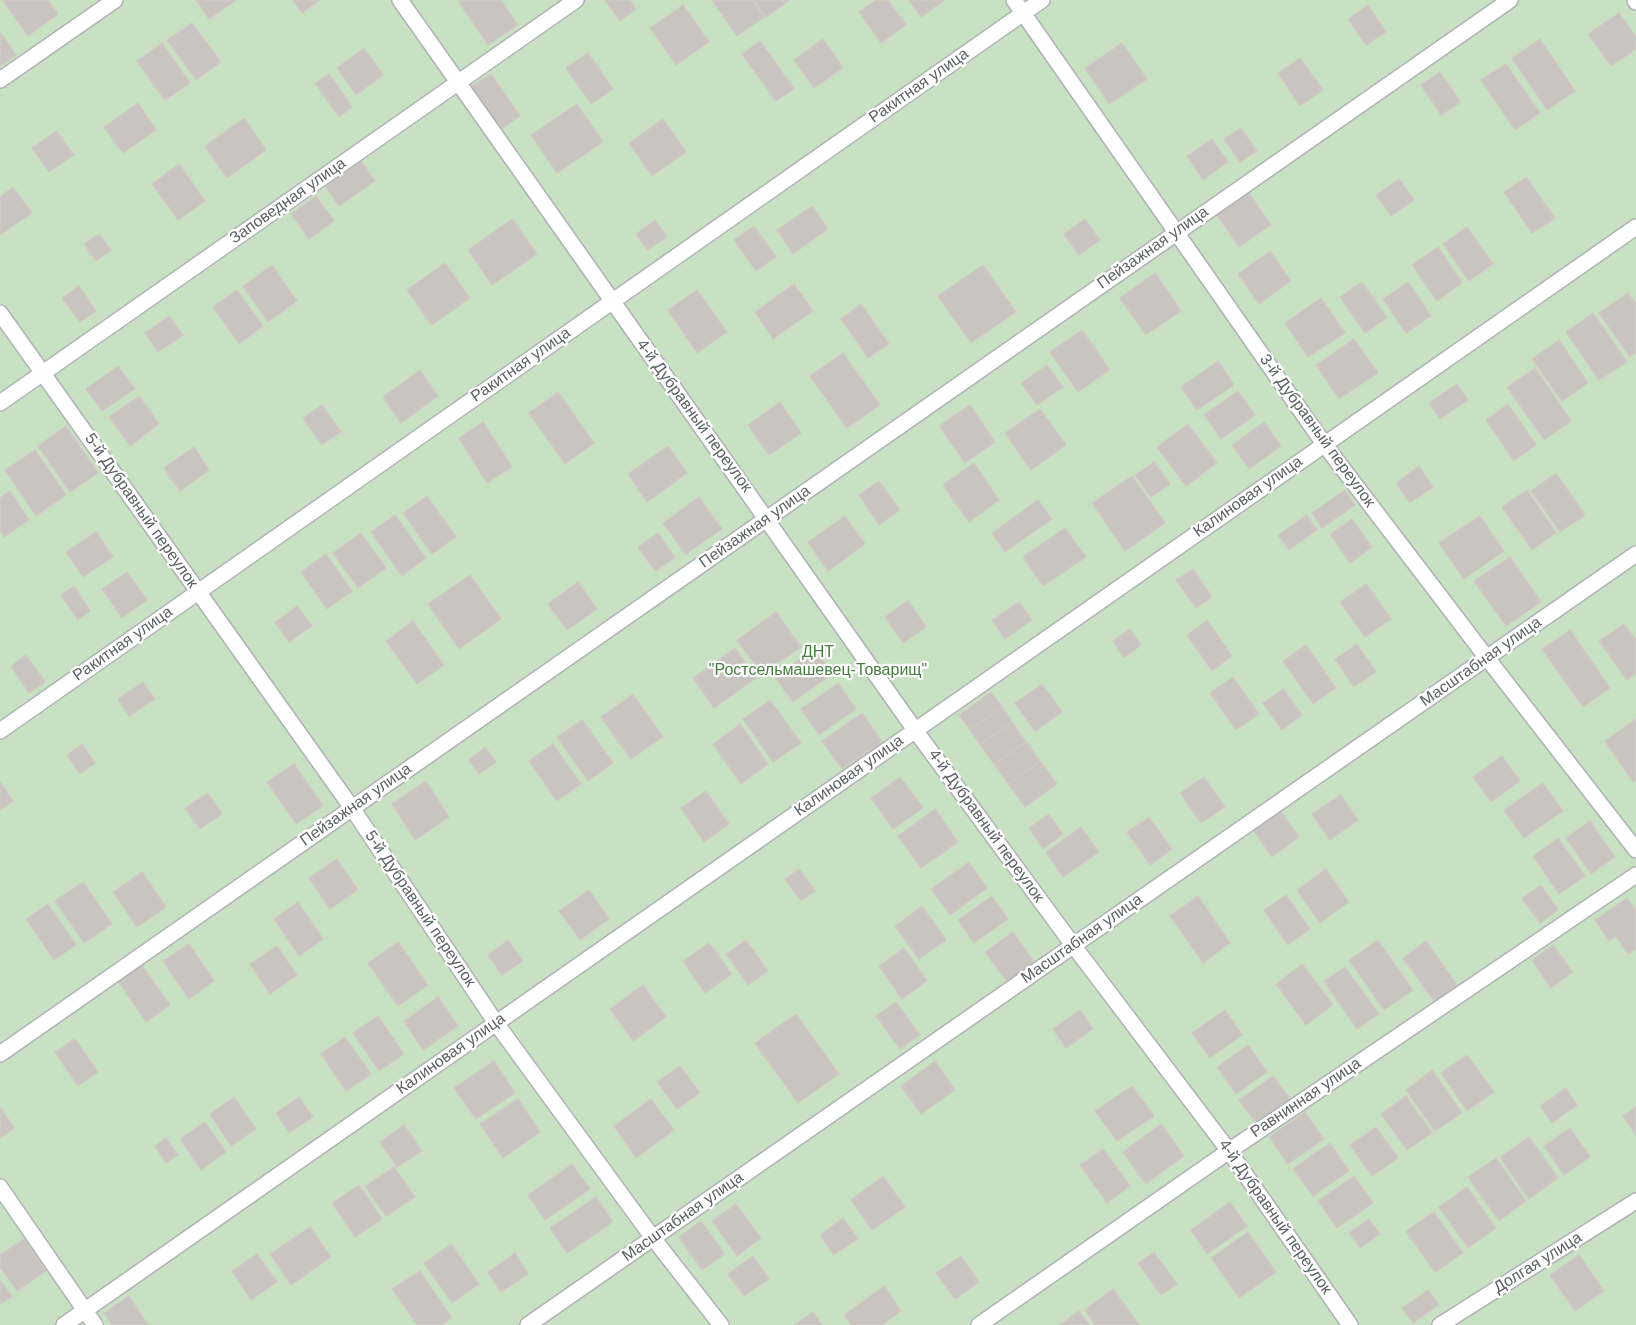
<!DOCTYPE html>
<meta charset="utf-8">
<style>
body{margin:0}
canvas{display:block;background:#ece9e4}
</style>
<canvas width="1636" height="1325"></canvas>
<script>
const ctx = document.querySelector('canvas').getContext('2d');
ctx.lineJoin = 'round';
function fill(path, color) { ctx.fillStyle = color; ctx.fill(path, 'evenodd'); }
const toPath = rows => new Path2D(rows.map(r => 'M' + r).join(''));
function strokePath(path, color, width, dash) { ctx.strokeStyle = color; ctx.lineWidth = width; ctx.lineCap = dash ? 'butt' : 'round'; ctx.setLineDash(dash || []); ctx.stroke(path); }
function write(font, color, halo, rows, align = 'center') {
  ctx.font = font + ' Helvetica,sans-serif'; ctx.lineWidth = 4.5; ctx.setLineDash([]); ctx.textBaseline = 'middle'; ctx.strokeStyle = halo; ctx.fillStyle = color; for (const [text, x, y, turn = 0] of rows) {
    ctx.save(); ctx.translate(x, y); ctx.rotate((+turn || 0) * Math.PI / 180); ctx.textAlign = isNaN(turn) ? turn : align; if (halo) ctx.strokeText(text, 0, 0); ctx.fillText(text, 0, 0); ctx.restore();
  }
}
fill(toPath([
 [0,0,1636,0,1636,1325,0,1325]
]), '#c8e1c3');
const building = toPath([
 [5,0,48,0,58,14,28,36,3,1,5,0],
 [196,0,236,0,209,19,196,0],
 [293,0,320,0,302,13,293,0],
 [461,0,501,0,518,25,488,45,459,2,461,0],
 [605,0,630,0,636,9,620,21,605,0],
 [712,0,752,0,764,17,737,36,712,0],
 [754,0,789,0,766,17,754,0],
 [876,0,888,0,906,25,881,43,859,12,876,0],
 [909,0,945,0,921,17,909,0],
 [683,5,709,42,676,65,650,28,683,5],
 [1368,5,1386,32,1366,45,1348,19,1368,5],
 [1619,13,1636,37,1636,49,1611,66,1588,34,1619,13],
 [192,23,221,62,196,80,167,40,192,23],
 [0,32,16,55,0,66,0,32],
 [823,39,843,68,814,88,794,60,823,39],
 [1540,39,1575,91,1547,110,1512,58,1540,39],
 [760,41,794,89,776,101,742,54,760,41],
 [162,43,190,83,165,100,137,61,162,43],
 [1122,43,1147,79,1109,104,1085,68,1122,43],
 [364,48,383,75,356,95,337,68,364,48],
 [588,53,613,89,591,104,566,68,588,53],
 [1300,58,1323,90,1300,106,1278,73,1300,58],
 [1506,64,1540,113,1515,130,1481,80,1506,64],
 [1440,72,1461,102,1441,115,1421,85,1440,72],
 [329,74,352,107,339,117,315,83,329,74],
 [491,74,520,116,500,130,471,87,491,74],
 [138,103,156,130,123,153,104,127,138,103],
 [577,104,603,142,557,173,531,135,577,104],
 [244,118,266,150,227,178,205,146,244,118],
 [663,119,686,152,652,176,629,143,663,119],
 [1241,128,1257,151,1240,162,1224,139,1241,128],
 [56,131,74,155,49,172,32,148,56,131],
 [1212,139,1228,162,1203,180,1187,156,1212,139],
 [361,161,375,181,339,206,325,186,361,161],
 [179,164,205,201,178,220,152,184,179,164],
 [1526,177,1555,218,1532,233,1504,192,1526,177],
 [1399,179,1414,200,1391,216,1376,195,1399,179],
 [13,187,32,213,0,235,0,197,13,187],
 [1249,193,1271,225,1239,247,1217,215,1249,193],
 [316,196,334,221,309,239,291,214,316,196],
 [812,206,828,229,793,254,777,230,812,206],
 [512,219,537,254,492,285,468,250,512,219],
 [1085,219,1100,240,1079,255,1064,234,1085,219],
 [655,220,667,237,647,250,636,234,655,220],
 [754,226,776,257,756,271,734,240,754,226],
 [1467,227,1493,264,1469,281,1443,244,1467,227],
 [99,234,111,250,96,261,84,244,99,234],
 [1438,247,1462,283,1437,301,1412,265,1438,247],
 [1270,251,1291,281,1259,304,1238,274,1270,251],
 [445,263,470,298,432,325,407,290,445,263],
 [272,265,297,301,268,322,243,286,272,265],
 [983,265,1016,312,971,343,938,296,983,265],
 [1155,273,1181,311,1146,335,1120,298,1155,273],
 [1362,282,1387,318,1365,333,1340,297,1362,282],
 [1408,282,1431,316,1406,333,1383,299,1408,282],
 [794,284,813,311,773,339,755,312,794,284],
 [79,286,96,311,80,322,62,298,79,286],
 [237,290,263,326,239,344,213,307,237,290],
 [697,290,727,332,697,353,668,310,697,290],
 [1628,293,1636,304,1636,353,1630,357,1599,313,1628,293],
 [1321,298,1345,333,1308,357,1285,323,1321,298],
 [861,304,889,344,868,358,841,319,861,304],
 [1593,313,1627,362,1599,380,1566,332,1593,313],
 [169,316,183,335,158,352,145,333,169,316],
 [1082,330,1110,370,1078,392,1050,352,1082,330],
 [1354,339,1378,373,1339,399,1316,365,1354,339],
 [1559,340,1588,383,1562,401,1532,359,1559,340],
 [843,353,880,405,847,428,810,376,843,353],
 [1218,361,1234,385,1197,410,1181,387,1218,361],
 [1047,365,1063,387,1037,405,1021,383,1047,365],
 [118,366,135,389,102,411,86,389,118,366],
 [1535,368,1571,421,1544,440,1507,387,1535,368],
 [420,370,438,396,401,423,383,397,420,370],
 [1457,384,1468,400,1440,419,1429,403,1457,384],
 [1238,391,1255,415,1221,439,1204,415,1238,391],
 [558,392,594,443,565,464,529,413,558,392],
 [139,396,159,424,130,446,109,417,139,396],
 [780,402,801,433,769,455,748,425,780,402],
 [1508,404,1536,445,1514,461,1486,420,1508,404],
 [322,405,341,432,322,445,303,418,322,405],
 [970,405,995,442,965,463,939,426,970,405],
 [1040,409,1066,445,1031,470,1005,433,1040,409],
 [483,422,512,467,487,483,459,438,483,422],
 [1264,422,1281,446,1249,469,1232,445,1264,422],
 [1188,424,1217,463,1186,486,1157,447,1188,424],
 [66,426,98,473,70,492,38,446,66,426],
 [668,446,687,473,647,502,628,474,668,446],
 [194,447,209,470,180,491,164,468,194,447],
 [35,450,66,495,36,516,5,470,35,450],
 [1154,462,1170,484,1151,497,1135,475,1154,462],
 [974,463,999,500,969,522,943,485,974,463],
 [1419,466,1433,487,1410,503,1396,483,1419,466],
 [1556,473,1585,515,1560,532,1531,491,1556,473],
 [1132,476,1165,523,1125,551,1092,503,1132,476],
 [879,481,900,510,879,525,859,495,879,481],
 [1345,490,1355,505,1322,528,1312,513,1345,490],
 [1527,490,1556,533,1532,550,1502,507,1527,490],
 [10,491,29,520,4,537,0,531,0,498,10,491],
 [427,496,456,537,432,554,403,513,427,496],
 [699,497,722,529,686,554,663,523,699,497],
 [1038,500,1052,519,1005,552,992,533,1038,500],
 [395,515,426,558,402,576,371,532,395,515],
 [1307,515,1317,530,1289,550,1278,535,1307,515],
 [845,516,865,544,828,571,808,542,845,516],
 [1480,516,1504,551,1464,579,1439,543,1480,516],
 [1352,519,1372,547,1350,563,1330,534,1352,519],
 [1065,528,1086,557,1043,586,1023,557,1065,528],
 [96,532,113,557,83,577,66,552,96,532],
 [361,533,386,568,358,588,333,553,361,533],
 [658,533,675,558,655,571,638,547,658,533],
 [326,554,352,591,327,609,301,572,326,554],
 [1510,557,1541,602,1506,626,1474,581,1510,557],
 [1193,569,1212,597,1196,608,1176,580,1193,569],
 [127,572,147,600,122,618,102,589,127,572],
 [470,575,501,619,459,649,428,604,470,575],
 [578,582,597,609,567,630,548,604,578,582],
 [1366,584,1391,619,1365,637,1340,602,1366,584],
 [74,586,90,611,78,620,61,595,74,586],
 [908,600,926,627,903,643,885,617,908,600],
 [1019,602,1032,620,1005,639,992,620,1019,602],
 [297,606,312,626,289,642,275,622,297,606],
 [776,612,801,647,762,674,737,640,776,612],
 [1207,620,1232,656,1212,671,1187,635,1207,620],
 [413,621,444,665,417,684,386,641,413,621],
 [1624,624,1636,640,1636,673,1627,680,1599,641,1624,624],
 [1130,629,1141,645,1124,658,1113,641,1130,629],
 [1570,630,1610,688,1583,707,1542,649,1570,630],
 [1357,644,1376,672,1354,687,1335,659,1357,644],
 [1306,645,1336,688,1313,704,1283,661,1306,645],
 [735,648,756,678,714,708,693,678,735,648],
 [815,649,832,674,793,702,775,677,815,649],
 [26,655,45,682,29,693,11,666,26,655],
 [1233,677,1259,714,1236,730,1210,693,1233,677],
 [143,682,155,699,129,716,118,699,143,682],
 [838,683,856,709,819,735,801,709,838,683],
 [1042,684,1062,712,1035,731,1015,703,1042,684],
 [1283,689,1302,715,1282,730,1263,703,1283,689],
 [991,692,1002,707,970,730,959,715,991,692],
 [633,694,663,737,631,759,601,717,633,694],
 [770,700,801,743,773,762,743,719,770,700],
 [1002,707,1012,722,980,745,970,730,1002,707],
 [862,713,882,742,842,769,822,741,862,713],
 [1636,719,1636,780,1633,782,1605,741,1636,719],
 [582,720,613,763,588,781,557,737,582,720],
 [1012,722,1026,742,994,764,980,745,1012,722],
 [740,724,768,764,741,784,713,744,740,724],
 [1026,742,1040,761,1008,784,994,764,1026,742],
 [82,744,95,763,80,774,67,755,82,744],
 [553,744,581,784,557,801,529,761,553,744],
 [485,747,496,762,479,774,469,760,485,747],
 [1502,756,1520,781,1491,802,1473,777,1502,756],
 [1040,761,1057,784,1025,807,1008,784,1040,761],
 [294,764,323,806,296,824,267,782,294,764],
 [900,777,923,808,893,829,871,798,900,777],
 [1204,777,1225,807,1201,823,1180,793,1204,777],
 [426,781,449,817,415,840,392,804,426,781],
 [0,782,13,801,0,810,0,782],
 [1543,783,1563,811,1524,838,1504,810,1543,783],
 [706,791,729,824,704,842,681,808,706,791],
 [208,793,222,814,200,829,185,808,208,793],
 [1341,795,1358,820,1330,840,1312,814,1341,795],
 [935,809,958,842,921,868,898,836,935,809],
 [1279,809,1299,837,1272,857,1252,828,1279,809],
 [1049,814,1063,834,1043,849,1029,828,1049,814],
 [1149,817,1172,849,1150,865,1127,832,1149,817],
 [1590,821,1615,857,1591,874,1566,838,1590,821],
 [1081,827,1099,852,1063,877,1046,852,1081,827],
 [1558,838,1585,876,1559,894,1533,856,1558,838],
 [337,859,358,890,330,909,309,878,337,859],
 [969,862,987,888,950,915,931,889,969,862],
 [799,869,815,891,801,901,785,879,799,869],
 [1326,869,1349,902,1320,923,1297,890,1326,869],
 [142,872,166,907,137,927,113,892,142,872],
 [83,882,112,924,84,943,55,901,83,882],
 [1541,885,1558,910,1540,923,1522,898,1541,885],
 [589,890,609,919,580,940,559,911,589,890],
 [1286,895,1310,929,1288,945,1264,910,1286,895],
 [992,896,1008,919,974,943,958,920,992,896],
 [1198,896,1230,943,1203,963,1170,916,1198,896],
 [1627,898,1636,911,1636,949,1628,954,1616,936,1609,941,1595,920,1627,898],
 [298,902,323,939,299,956,274,919,298,902],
 [48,904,76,945,54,960,26,919,48,904],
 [922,906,946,940,919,959,895,926,922,906],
 [1013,932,1035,964,1008,983,985,952,1013,932],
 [508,940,523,961,502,975,488,955,508,940],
 [746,940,768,971,748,985,726,954,746,940],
 [1378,940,1413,990,1384,1010,1349,960,1378,940],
 [1426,941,1459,988,1436,1004,1403,958,1426,941],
 [398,942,428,985,398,1006,368,963,398,942],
 [709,943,732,974,705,993,683,961,709,943],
 [189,944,214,981,189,999,163,961,189,944],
 [1553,945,1573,972,1551,988,1532,960,1553,945],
 [277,946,297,975,270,994,250,964,277,946],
 [904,948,927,981,902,999,879,966,904,948],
 [1302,964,1333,1005,1306,1025,1276,984,1302,964],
 [142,965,170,1005,146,1022,118,981,142,965],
 [1345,967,1379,1014,1357,1029,1324,981,1345,967],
 [643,985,666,1017,633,1041,610,1009,643,985],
 [438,997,458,1026,423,1050,404,1021,438,997],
 [896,1002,920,1035,900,1049,876,1016,896,1002],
 [1080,1010,1093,1029,1066,1048,1053,1029,1080,1010],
 [1225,1010,1242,1035,1210,1058,1192,1033,1225,1010],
 [796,1014,839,1074,798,1103,755,1043,796,1014],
 [378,1016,404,1054,379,1071,353,1033,378,1016],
 [345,1037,371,1074,346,1091,321,1054,345,1037],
 [75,1039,98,1072,78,1086,55,1052,75,1039],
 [1248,1045,1267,1072,1236,1094,1217,1067,1248,1045],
 [1467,1055,1494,1092,1467,1111,1441,1073,1467,1055],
 [494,1061,515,1093,476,1119,454,1088,494,1061],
 [935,1061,955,1090,921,1114,901,1086,935,1061],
 [680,1066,700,1093,677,1109,657,1082,680,1066],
 [1432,1070,1462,1113,1435,1131,1406,1090,1432,1070],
 [1273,1076,1293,1103,1259,1127,1239,1100,1273,1076],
 [1132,1086,1154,1116,1117,1141,1095,1111,1132,1086],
 [1566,1088,1577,1105,1552,1123,1540,1106,1566,1088],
 [1406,1096,1432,1133,1407,1150,1381,1114,1406,1096],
 [234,1097,256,1129,231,1146,210,1114,234,1097],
 [299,1097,313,1117,289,1133,276,1113,299,1097],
 [518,1099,540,1132,503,1158,480,1124,518,1099],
 [651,1099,674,1130,636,1158,614,1126,651,1099],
 [0,1107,14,1128,0,1138,0,1107],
 [1636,1107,1636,1135,1623,1116,1636,1107],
 [1305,1112,1324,1139,1288,1164,1269,1137,1305,1112],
 [205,1122,226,1152,201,1170,180,1139,205,1122],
 [1161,1124,1184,1156,1146,1184,1123,1152,1161,1124],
 [404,1125,422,1151,397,1167,380,1142,404,1125],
 [1376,1127,1398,1158,1372,1176,1350,1145,1376,1127],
 [1570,1128,1590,1157,1564,1175,1544,1146,1570,1128],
 [1529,1137,1558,1178,1529,1199,1500,1157,1529,1137],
 [166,1138,178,1155,166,1163,155,1146,166,1138],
 [1330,1143,1349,1171,1313,1196,1293,1169,1330,1143],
 [1103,1149,1130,1186,1107,1203,1080,1165,1103,1149],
 [1496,1158,1526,1201,1499,1221,1468,1177,1496,1158],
 [572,1164,590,1189,545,1220,528,1195,572,1164],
 [394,1167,415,1197,386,1216,365,1186,394,1167],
 [883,1176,905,1207,872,1230,851,1200,883,1176],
 [1354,1176,1373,1203,1337,1228,1318,1201,1354,1176],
 [359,1185,382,1219,355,1237,332,1203,359,1185],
 [1467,1187,1496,1228,1468,1248,1439,1207,1467,1187],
 [596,1197,613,1222,567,1253,550,1228,596,1197],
 [1230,1202,1247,1226,1207,1254,1191,1230,1230,1202],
 [736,1204,761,1238,737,1256,712,1221,736,1204],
 [1434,1212,1463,1253,1435,1272,1406,1231,1434,1212],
 [843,1218,858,1239,834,1255,820,1235,843,1218],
 [1369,1219,1380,1234,1360,1248,1349,1233,1369,1219],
 [701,1221,725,1254,702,1270,679,1237,701,1221],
 [310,1227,331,1257,291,1285,270,1254,310,1227],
 [1248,1232,1276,1272,1239,1298,1211,1258,1248,1232],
 [24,1239,46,1271,17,1291,0,1267,0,1255,24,1239],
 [451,1244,479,1284,452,1303,424,1263,451,1244],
 [1154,1252,1177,1284,1161,1295,1138,1263,1154,1252],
 [515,1253,528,1274,501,1292,488,1272,515,1253],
 [257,1254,277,1282,251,1300,232,1271,257,1254],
 [1579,1255,1604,1291,1575,1311,1550,1275,1579,1255],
 [753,1256,769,1279,744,1296,728,1274,753,1256],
 [961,1256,979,1282,955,1299,936,1273,961,1256],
 [420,1271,452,1318,441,1325,417,1325,392,1289,420,1271],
 [0,1280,12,1297,0,1304,0,1280],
 [884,1286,901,1311,882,1325,851,1325,844,1315,884,1286],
 [1113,1289,1139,1325,1095,1325,1085,1310,1113,1289],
 [1428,1290,1439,1305,1413,1323,1402,1308,1428,1290],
 [129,1296,148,1325,112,1325,104,1313,129,1296],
 [1079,1311,1089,1325,1060,1325,1079,1311],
 [813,1312,822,1325,794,1325,813,1312]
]);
fill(building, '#c8c4c0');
strokePath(building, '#d0cac3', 1.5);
const service = toPath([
 [400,0,915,730,1073,945,1229,1151,1350,1325],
 [1014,0,1324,444,1487,658,1636,850],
 [1635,0,1636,2],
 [0,80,115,0],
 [0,313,352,808,496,1023,653,1238,721,1325],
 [0,403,576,0],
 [0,731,1042,0],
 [0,1054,1510,0],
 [0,1187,95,1325],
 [64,1325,1636,227],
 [528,1325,1636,554],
 [979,1325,1229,1151,1636,875],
 [1440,1325,1636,1201]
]);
strokePath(service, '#afb2b4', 18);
strokePath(service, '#fff', 15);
write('16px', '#5c6062', '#fff', [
 ["Ракитная улица",919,86,-35],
 ["Заповедная улица",288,201,-35],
 ["Пейзажная улица",1153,248,-35],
 ["Ракитная улица",521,365,-35],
 ["4-й Дубравный переулок",694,416,54],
 ["3-й Дубравный переулок",1317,431,54],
 ["Калиновая улица",1248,497,-35],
 ["5-й Дубравный переулок",141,511,55],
 ["Пейзажная улица",755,527,-35],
 ["Ракитная улица",123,644,-35],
 ["Масштабная улица",1481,662,-35],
 ["Калиновая улица",849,776,-35],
 ["Пейзажная улица",356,805,-35],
 ["4-й Дубравный переулок",986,826,54],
 ["5-й Дубравный переулок",420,909,56],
 ["Масштабная улица",1082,939,-35],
 ["Калиновая улица",451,1054,-35],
 ["Равнинная улица",1306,1098,-34],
 ["Масштабная улица",683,1217,-35],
 ["4-й Дубравный переулок",1275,1217,55],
 ["Долгая улица",1538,1263,-32]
]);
write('16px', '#467e3f', '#fff', [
 ["ДНТ",818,653],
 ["\"Ростсельмашевец-Товарищ\"",818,671]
]);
</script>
